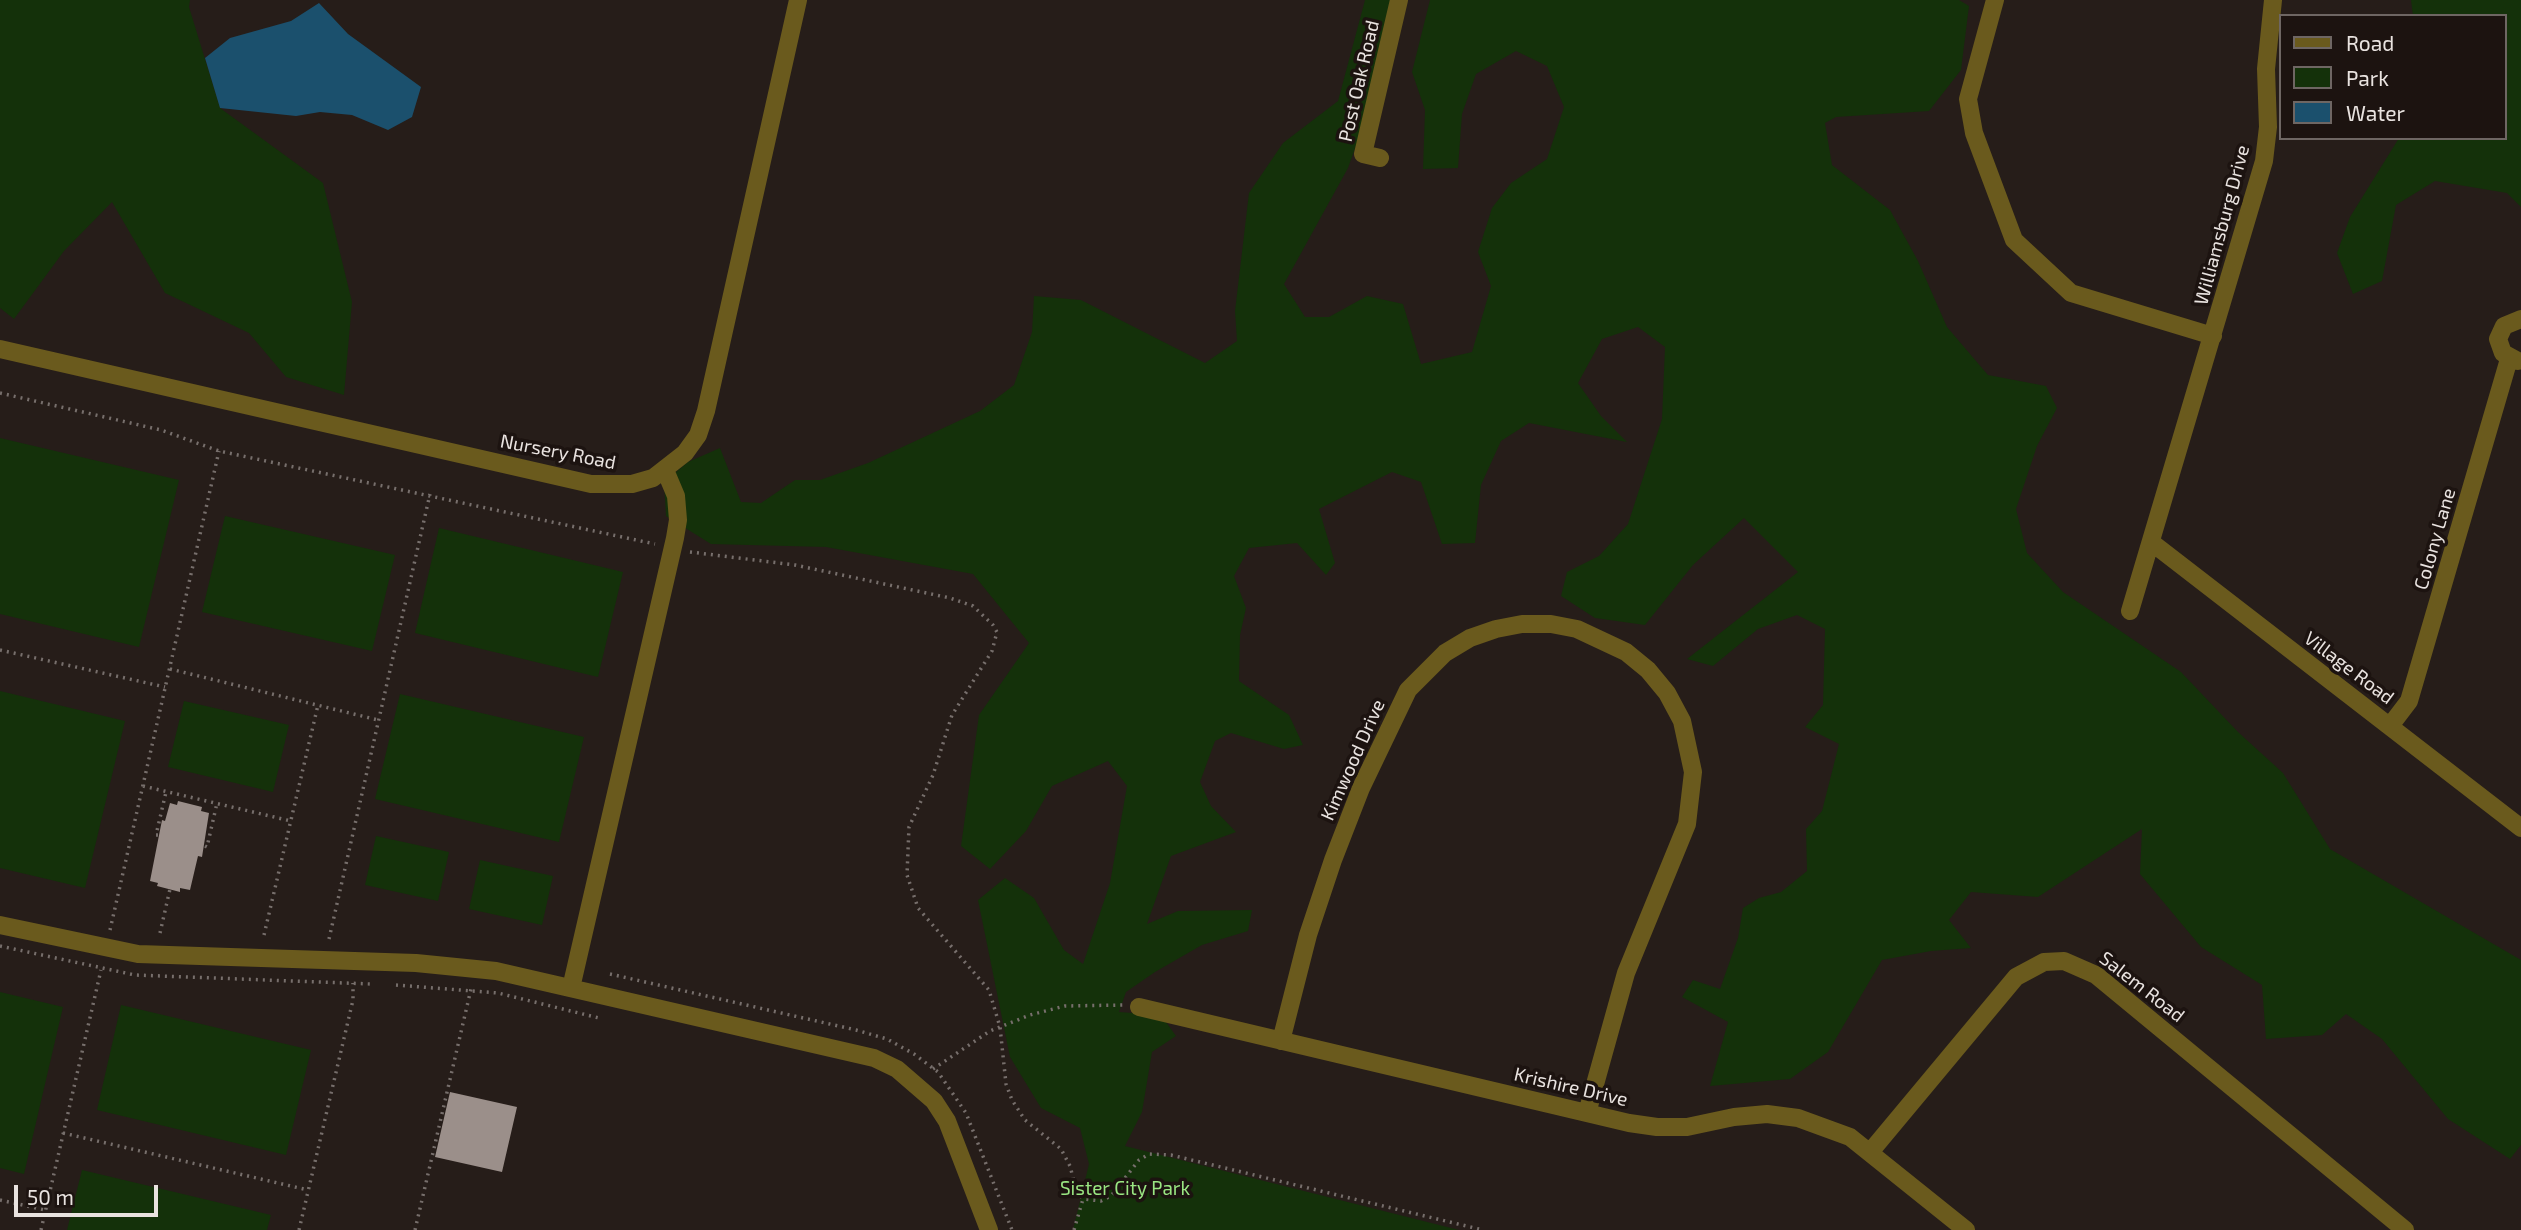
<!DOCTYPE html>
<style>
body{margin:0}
#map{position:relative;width:2521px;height:1230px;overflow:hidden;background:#261d19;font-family:"Exo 2",sans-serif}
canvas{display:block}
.legend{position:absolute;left:2279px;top:14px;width:228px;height:126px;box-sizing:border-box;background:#1c1310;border:2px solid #6e6663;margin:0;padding:9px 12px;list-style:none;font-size:21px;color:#e9e3e0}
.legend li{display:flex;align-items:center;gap:14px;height:35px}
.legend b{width:35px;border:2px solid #6e6663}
.scale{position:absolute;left:14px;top:1185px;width:144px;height:32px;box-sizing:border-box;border:4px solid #e9e3e0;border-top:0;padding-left:9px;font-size:21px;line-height:24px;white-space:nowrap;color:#e9e3e0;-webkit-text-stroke:5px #1c1310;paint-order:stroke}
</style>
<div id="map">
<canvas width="2521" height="1230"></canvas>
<ul class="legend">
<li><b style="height:9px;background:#6a5a1d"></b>Road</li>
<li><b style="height:19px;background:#14310a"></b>Park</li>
<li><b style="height:19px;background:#1b506d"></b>Water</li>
</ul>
<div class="scale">50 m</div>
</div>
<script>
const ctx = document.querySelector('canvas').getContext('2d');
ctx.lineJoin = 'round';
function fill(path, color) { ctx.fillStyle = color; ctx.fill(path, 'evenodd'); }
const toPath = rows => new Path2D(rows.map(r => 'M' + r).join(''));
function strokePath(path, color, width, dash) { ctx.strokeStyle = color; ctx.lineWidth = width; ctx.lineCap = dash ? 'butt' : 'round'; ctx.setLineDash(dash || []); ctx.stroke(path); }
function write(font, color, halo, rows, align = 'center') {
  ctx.font = font + ' "Exo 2",sans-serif'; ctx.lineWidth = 7; ctx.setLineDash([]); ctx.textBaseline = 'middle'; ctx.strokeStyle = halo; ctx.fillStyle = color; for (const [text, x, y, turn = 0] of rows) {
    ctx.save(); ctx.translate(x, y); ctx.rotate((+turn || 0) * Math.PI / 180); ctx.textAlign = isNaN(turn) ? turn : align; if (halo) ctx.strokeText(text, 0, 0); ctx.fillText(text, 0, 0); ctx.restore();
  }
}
fill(toPath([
 [0,0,190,0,189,7,220,108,323,183,352,302,344,395,286,377,249,333,165,293,112,202,64,251,14,319,0,308],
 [1365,0,1393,0,1369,109,1348,168,1284,284,1305,317,1329,317,1367,296,1403,304,1421,364,1472,352,1491,286,1478,252,1492,208,1511,183,1547,159,1564,107,1547,66,1516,51,1476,74,1462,114,1458,168,1423,169,1425,110,1412,72,1430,0,1959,0,1969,6,1961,70,1929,111,1836,117,1825,123,1832,165,1890,210,1918,261,1947,327,1988,375,2046,386,2057,408,2037,446,2016,509,2027,553,2063,592,2181,672,2238,732,2283,773,2330,849,2521,960,2521,1145,2510,1159,2448,1119,2382,1039,2346,1014,2322,1035,2266,1039,2262,985,2201,947,2140,874,2142,829,2038,897,1971,892,1949,920,1971,948,1931,951,1882,960,1828,1052,1790,1079,1710,1086,1728,1022,1682,997,1693,980,1720,989,1738,938,1743,908,1759,898,1781,892,1807,871,1806,829,1822,811,1839,744,1805,727,1823,705,1825,629,1797,615,1758,629,1713,666,1687,659,1798,572,1744,518,1693,565,1645,625,1595,618,1561,596,1567,572,1599,556,1628,524,1662,419,1665,347,1638,327,1602,339,1578,383,1601,416,1627,442,1529,423,1501,441,1481,485,1475,543,1442,544,1421,482,1392,472,1319,509,1335,563,1326,575,1297,543,1249,548,1234,576,1246,608,1240,635,1239,681,1289,715,1303,745,1284,749,1231,733,1215,741,1200,782,1211,806,1236,832,1171,856,1147,924,1178,911,1252,910,1248,931,1202,945,1155,972,1126,992,1119,1012,1161,1015,1176,1036,1152,1052,1142,1112,1125,1146,1459,1230,1073,1230,1089,1164,1080,1128,1041,1108,1010,1057,978,900,1005,878,1034,898,1064,950,1083,964,1110,883,1127,786,1108,761,1052,786,1026,831,990,869,961,846,979,715,1029,643,973,574,826,547,711,544,666,516,664,482,688,462,720,448,741,502,761,503,795,480,820,480,868,463,980,411,1014,385,1032,332,1034,296,1081,300,1205,363,1237,341,1235,311,1249,193,1283,143,1338,101],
 [2411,0,2521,0,2521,207,2507,193,2435,181,2396,205,2382,281,2353,294,2337,253,2350,217,2399,138,2505,138,2505,16,2413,16],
 [0,438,179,480,139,647,0,614],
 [225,516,395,555,372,651,202,612],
 [439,528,623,572,598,677,415,633],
 [0,691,125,721,85,888,0,868],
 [400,694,584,737,559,842,375,799],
 [184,701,289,725,273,792,168,767],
 [376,836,449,852,438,901,365,885],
 [480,860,553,876,542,925,469,909],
 [0,992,63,1007,24,1174,0,1168],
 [121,1005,311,1050,286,1155,97,1110],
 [82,1170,271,1215,267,1230,67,1230]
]), '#14310a');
fill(toPath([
 [319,3,348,34,421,87,412,117,388,130,352,115,320,112,296,116,220,108,205,58,230,38,291,21]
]), '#1b506d');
fill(toPath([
 [178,801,202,807,201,811,209,813,202,857,198,856,190,890,180,888,180,892,157,886,158,883,150,881,162,820,165,821,170,803,177,805],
 [450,1092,517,1107,502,1172,435,1157]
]), '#9b8f8a');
strokePath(toPath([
 [0,393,161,430,219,451,655,544],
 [690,552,795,565,950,598,973,606,993,625,997,632,992,651,952,715,933,775,909,827,907,875,918,908,989,990,1000,1027,1006,1084,1012,1100,1025,1120,1061,1149,1070,1166,1077,1193,1083,1199,1101,1201,1111,1196,1139,1160,1149,1154,1171,1155,1483,1230],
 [0,650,165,687],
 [170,669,378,720],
 [143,786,291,821],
 [158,835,156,835,166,792],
 [205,846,207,847,217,803],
 [110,930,219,451],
 [160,933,170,889],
 [264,935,318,705],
 [329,939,430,494],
 [0,946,135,975,371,984],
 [610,974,856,1030,887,1039,914,1054,938,1072,966,1113,1012,1230],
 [396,985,498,993,599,1018],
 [933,1069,990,1031,1030,1015,1065,1006,1123,1005],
 [63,1133,308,1190],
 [0,1200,45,1210],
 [41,1230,101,970],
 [299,1230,353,1000,353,983],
 [415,1230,471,989],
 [1074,1230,1083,1199]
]), '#776f6c', 3.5, [2, 5]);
strokePath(toPath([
 [1995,0,1968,99,1974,133,2014,240,2071,293,2213,336],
 [1380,158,1363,154,1399,0],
 [0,349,591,484,632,484,653,478,685,453,698,435,706,411,798,0],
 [2518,361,2503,353,2498,339,2504,326,2521,319],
 [2151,542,2521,828],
 [2130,611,2264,161,2268,127,2266,69,2273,0],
 [2390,726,2409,701,2509,359],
 [0,925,138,954,416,963,496,971,874,1058,897,1069,934,1101,947,1121,989,1230],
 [571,988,675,538,678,520,676,496,665,470],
 [1139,1007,1629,1123,1657,1127,1687,1127,1734,1117,1767,1114,1798,1118,1850,1137,1966,1230],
 [1281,1041,1308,935,1333,860,1361,788,1408,690,1445,653,1470,638,1496,629,1522,624,1551,624,1577,629,1626,652,1648,670,1667,693,1682,721,1693,772,1687,824,1626,973,1587,1113],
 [1871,1151,2016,977,2044,962,2064,961,2096,975,2405,1230]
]), '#6a5a1d', 18);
write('19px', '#e9e3e0', '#1c1310', [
 ["Post Oak Road",1359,81,-77],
 ["Williamsburg Drive",2222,225,-75],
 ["Nursery Road",558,452,11],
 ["Colony Lane",2435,539,-74],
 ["Village Road",2349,668,37],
 ["Kimwood Drive",1353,760,-66],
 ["Salem Road",2142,987,38],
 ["Krishire Drive",1571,1087,13]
]);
write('19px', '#9ae682', '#1c1310', [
 ["Sister City Park",1125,1189]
]);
</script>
